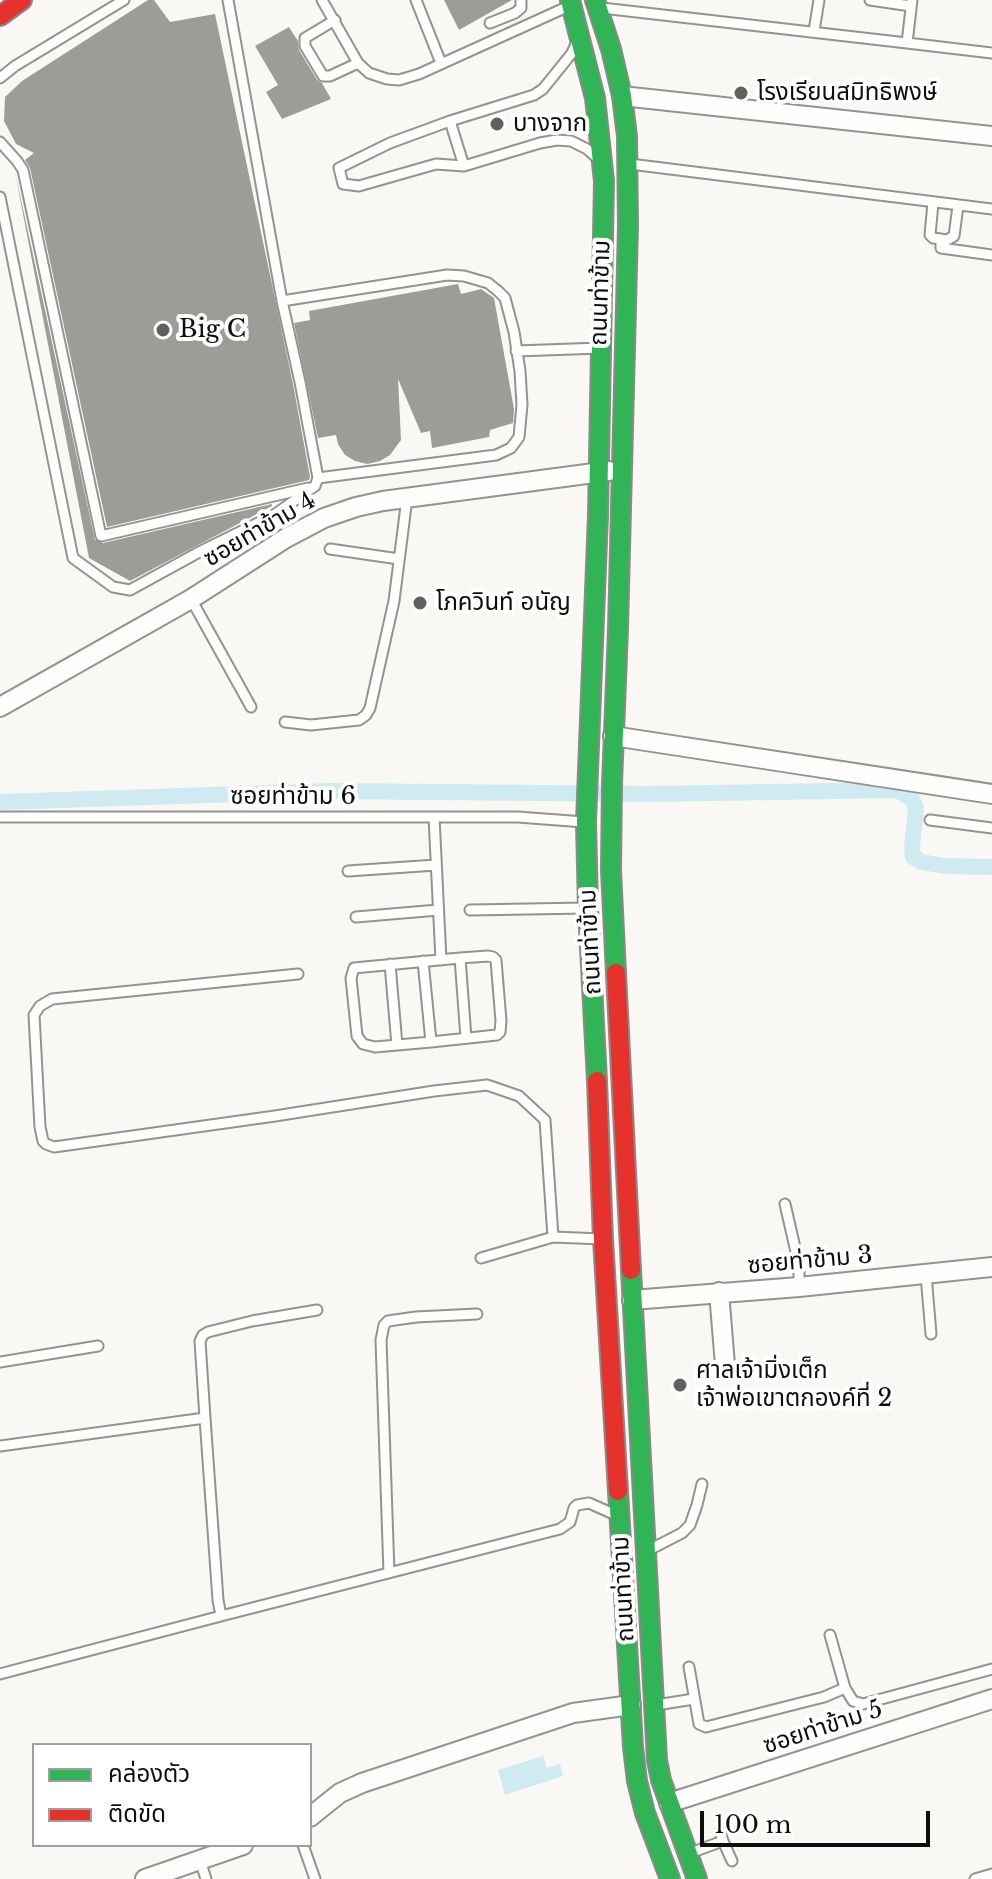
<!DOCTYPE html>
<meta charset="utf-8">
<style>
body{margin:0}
#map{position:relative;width:992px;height:1879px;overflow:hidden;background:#faf8f4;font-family:"Libre Baskerville","Noto Sans Thai",serif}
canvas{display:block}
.legend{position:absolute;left:32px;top:1743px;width:280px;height:104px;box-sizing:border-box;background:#fff;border:2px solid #9f9f9f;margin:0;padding:10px 14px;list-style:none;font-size:24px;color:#0e0e0e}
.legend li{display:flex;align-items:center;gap:16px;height:40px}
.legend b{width:40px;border:2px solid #9f9f9f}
.scale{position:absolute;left:700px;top:1811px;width:230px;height:36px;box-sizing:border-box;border:4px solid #0e0e0e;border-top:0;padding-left:10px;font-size:24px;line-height:28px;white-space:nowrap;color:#0e0e0e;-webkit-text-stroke:6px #fff;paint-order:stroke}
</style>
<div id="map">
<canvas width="992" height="1879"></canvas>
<ul class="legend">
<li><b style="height:10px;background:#30b455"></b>คล่องตัว</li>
<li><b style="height:10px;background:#e5322d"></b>ติดขัด</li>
</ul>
<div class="scale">100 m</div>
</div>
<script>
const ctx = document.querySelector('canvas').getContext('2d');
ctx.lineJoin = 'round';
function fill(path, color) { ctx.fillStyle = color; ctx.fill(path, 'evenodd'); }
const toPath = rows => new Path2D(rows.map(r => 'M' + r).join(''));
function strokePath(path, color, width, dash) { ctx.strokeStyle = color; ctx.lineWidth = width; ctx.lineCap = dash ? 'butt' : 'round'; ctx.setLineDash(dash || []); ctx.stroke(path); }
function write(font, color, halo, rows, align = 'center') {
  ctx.font = font + ' "Libre Baskerville","Noto Sans Thai",serif'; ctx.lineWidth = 8; ctx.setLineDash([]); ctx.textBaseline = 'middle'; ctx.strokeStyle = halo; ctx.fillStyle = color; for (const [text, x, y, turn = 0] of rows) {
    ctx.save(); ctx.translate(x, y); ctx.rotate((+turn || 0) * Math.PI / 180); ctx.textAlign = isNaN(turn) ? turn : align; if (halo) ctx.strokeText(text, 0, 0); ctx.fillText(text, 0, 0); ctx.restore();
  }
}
fill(toPath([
 [543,1756,547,1768,560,1764,563,1776,505,1795,498,1770]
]), '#cfeaf0');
strokePath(toPath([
 [0,802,330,791,647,794,897,790,912,799,916,808,912,847,913,857,922,862,944,866,992,867]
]), '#cfeaf0', 16);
fill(toPath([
 [148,0,154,0,170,22,215,14,293,384,310,477,309,480,107,527,30,168,25,160,34,153,16,144,4,121,5,97,22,81],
 [444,0,512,0,459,30],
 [289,27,298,41,299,50,317,80,322,83,331,99,282,119,266,92,278,85,255,46],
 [15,172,95,540,103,543,272,504,272,506,130,581,89,558],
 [458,284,461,294,481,289,494,298,514,409,513,423,490,430,489,437,432,448,430,431,421,433,398,379,401,440,390,455,380,461,367,464,355,461,345,455,338,444,336,435,318,438,294,323,310,320,309,311]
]), '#9e9c99');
const lane = toPath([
 [322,0,358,63,369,73,387,79,399,80,419,74,569,6],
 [416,0,441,63],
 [870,0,911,6],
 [602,8,907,43,912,0],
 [335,20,305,38,305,46,323,76,330,76,358,63],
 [490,23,515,13,521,8,521,0],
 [814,31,819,0],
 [907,43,992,53],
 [576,44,572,53,543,89,534,95,450,121,464,166,540,143,557,140,571,141,587,149,597,158],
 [0,78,15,66,124,0],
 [450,121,390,143,339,168,343,184,359,186,436,164,464,166],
 [0,142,17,161,23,170,101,536,308,488],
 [630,164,992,209],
 [0,197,73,558,113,587,130,590,201,551,274,515,315,486,318,478,300,382,282,301,228,0],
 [933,203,930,235,933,238,947,240,954,236,958,206],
 [941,239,941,248,992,255],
 [282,301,447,275,464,276,488,283,498,291,505,298,514,332,520,371,522,405,519,437,511,448,496,455,318,478],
 [516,351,601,348],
 [330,549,399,559],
 [191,599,251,707],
 [285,722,311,725,359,720,366,715,370,708,394,601,407,498],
 [0,817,518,817,584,822],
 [434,817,441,960],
 [930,820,992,828],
 [348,871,436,865],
 [470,910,586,908],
 [356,917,438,910],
 [460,958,488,956,493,957,496,960,501,1021,500,1032,497,1035,431,1042,375,1047,363,1044,357,1036,351,978,354,968,460,958,466,1038],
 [423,961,431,1042],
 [390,964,397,1045],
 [298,974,52,999,40,1006,34,1015,40,1127,43,1141,46,1144,54,1147,275,1116,434,1091,487,1085,519,1096,545,1120,553,1237],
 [785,1204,799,1265,799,1287],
 [481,1258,553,1237,602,1239],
 [926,1275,931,1334],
 [0,1362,98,1346],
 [205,1418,200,1341,203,1335,208,1332,252,1321,317,1310],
 [0,1446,205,1418,218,1600,221,1616,0,1674],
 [649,1550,682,1533,690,1525,697,1505,702,1484],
 [389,1573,381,1340,384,1325,388,1321,416,1317,477,1314],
 [221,1616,560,1529,570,1522,574,1508,577,1505,589,1503,618,1516],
 [689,1667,699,1724,706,1727,824,1697,845,1688,830,1635],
 [845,1688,853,1701,863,1704,992,1669],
 [656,1705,694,1699],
 [723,1841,732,1861],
 [303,1845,315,1879],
 [690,1853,723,1841,720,1832],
 [200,1860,206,1879],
 [975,1879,992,1874]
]);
const street = toPath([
 [622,96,992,136],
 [0,707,191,599,286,538,324,518,356,507,383,501,609,471],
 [613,736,992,794],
 [719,1292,725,1365],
 [632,1300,799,1287,992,1267],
 [669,1803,992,1699],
 [310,1817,340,1793,362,1783,573,1713,631,1705],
 [145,1879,243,1845]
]);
const fast = toPath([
 [570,0,595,98,604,181,598,515,586,822,588,908,597,1081],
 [595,0,611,49,622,96,627,136,628,226,618,629,612,784,611,870,616,973],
 [631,1270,657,1760,661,1780,697,1879],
 [618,1491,633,1747,637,1781,645,1813,670,1879]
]);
const jam = toPath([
 [0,16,22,0],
 [616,973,631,1270],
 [597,1081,603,1239,618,1491]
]);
strokePath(lane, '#949392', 13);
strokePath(street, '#949392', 22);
strokePath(fast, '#8b8a88', 22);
strokePath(jam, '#8b8a88', 22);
strokePath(lane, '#fefefd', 9);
strokePath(street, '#fefefd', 18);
strokePath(fast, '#30b455', 18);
strokePath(jam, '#e5322d', 18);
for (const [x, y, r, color] of [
 [741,93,8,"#61605e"],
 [497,124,8,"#61605e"],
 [163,330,8,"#61605e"],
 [420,603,8,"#61605e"],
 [680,1385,8,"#61605e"]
]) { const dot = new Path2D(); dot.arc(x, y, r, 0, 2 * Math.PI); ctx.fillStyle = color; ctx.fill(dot); strokePath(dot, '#fff', 3); }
write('24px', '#0e0e0e', '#fff', [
 ["โรงเรียนสมิทธิพงษ์",757,93],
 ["บางจาก",513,124],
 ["Big C",179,330],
 ["โภควินท์ อนัญ",436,603],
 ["ศาลเจ้ามิ่งเต็ก",696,1371],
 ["เจ้าพ่อเขาตกองค์ที่ 2",696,1399]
], 'left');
write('24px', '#0e0e0e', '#fff', [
 ["ถนนท่าข้าม",601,293,-88],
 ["ซอยท่าข้าม 4",260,530,-30],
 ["ซอยท่าข้าม 6",293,797],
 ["ถนนท่าข้าม",591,942,-93],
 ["ซอยท่าข้าม 3",810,1261,-5],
 ["ถนนท่าข้าม",624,1589,-93],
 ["ซอยท่าข้าม 5",823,1728,-18]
]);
</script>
